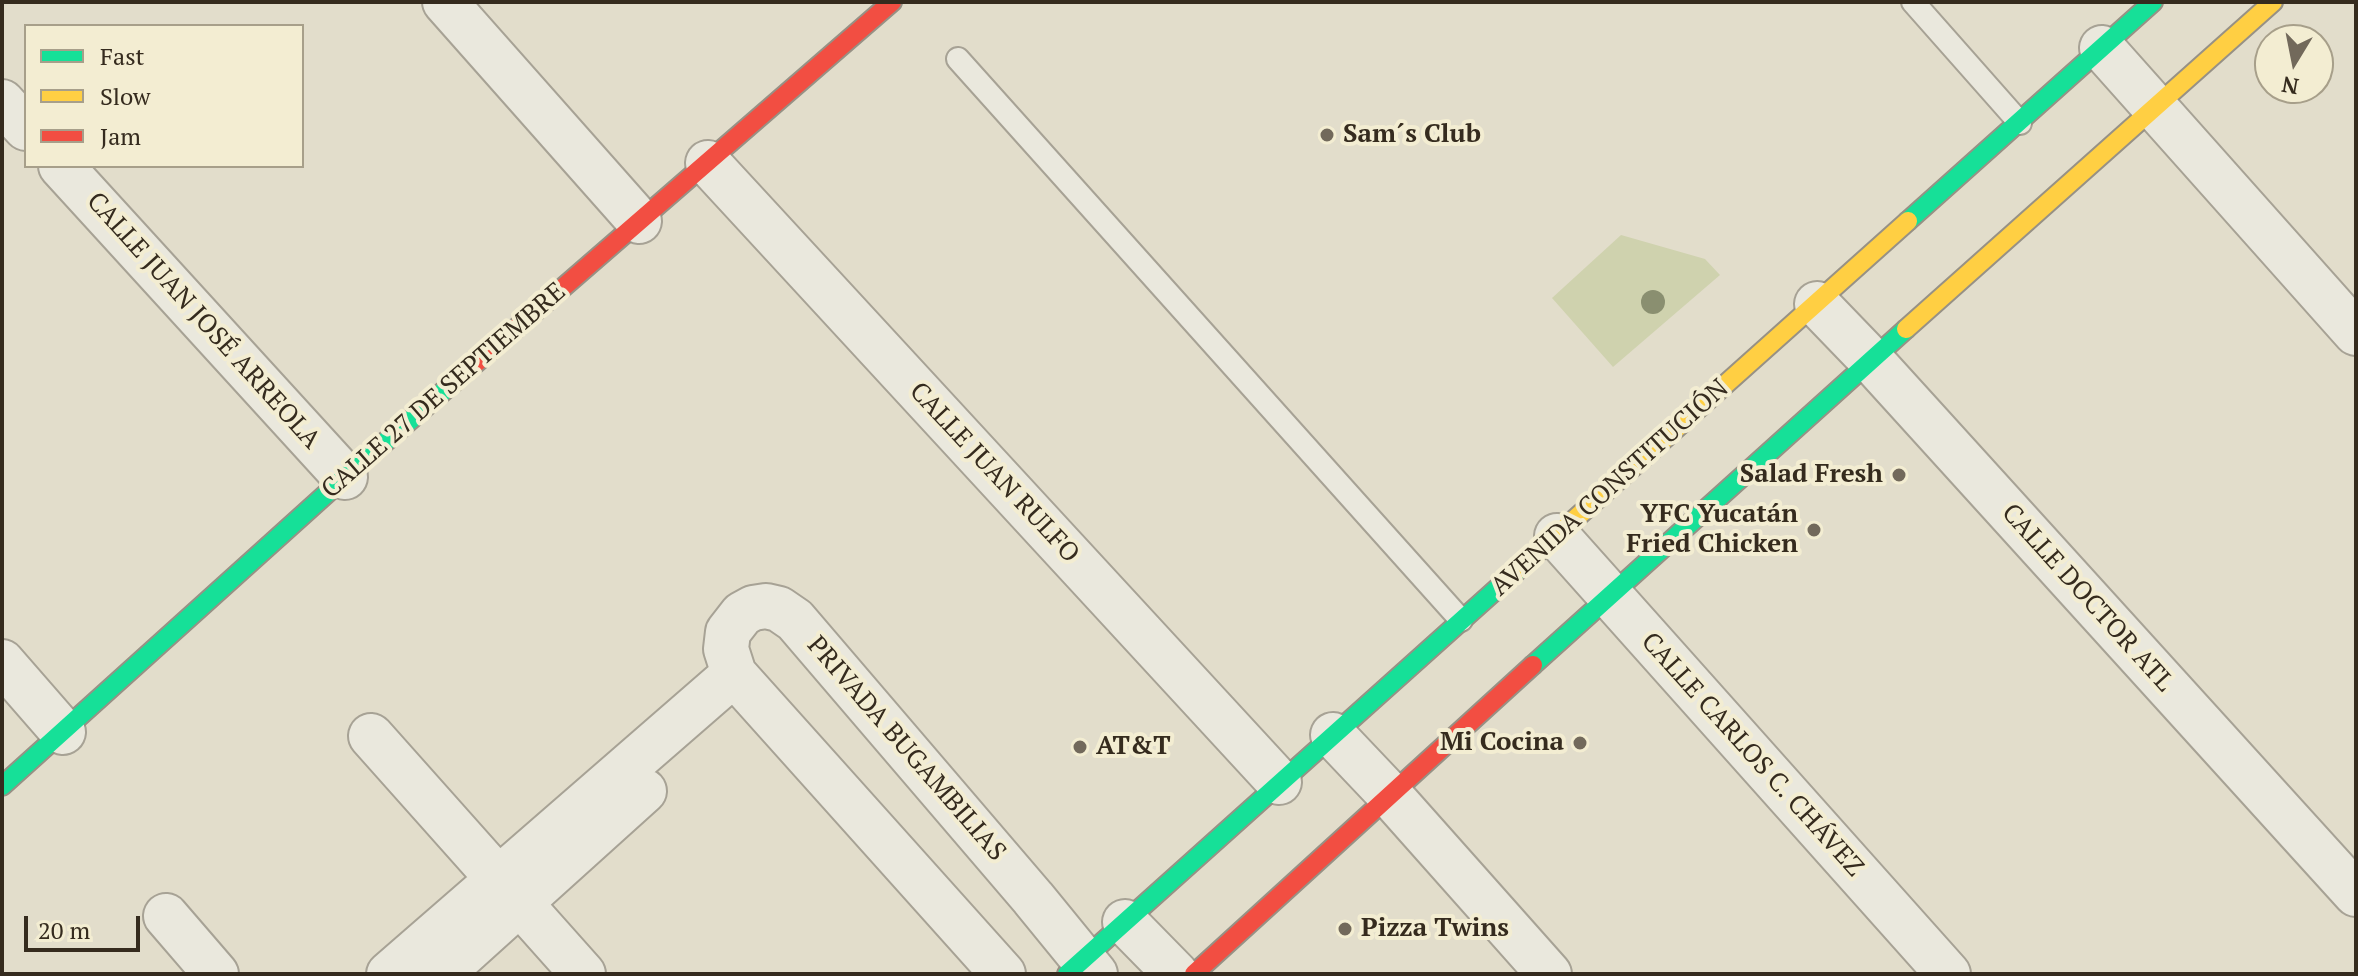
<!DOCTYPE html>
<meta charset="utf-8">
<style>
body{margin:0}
#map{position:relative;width:2358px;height:976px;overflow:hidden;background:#e2ddcb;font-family:"PT Serif",serif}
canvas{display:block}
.frame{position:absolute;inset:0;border:4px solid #352b1e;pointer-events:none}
.legend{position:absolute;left:24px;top:24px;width:280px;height:144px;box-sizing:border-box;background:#f3edd2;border:2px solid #a79f8a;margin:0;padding:10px 14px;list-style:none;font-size:24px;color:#352b1e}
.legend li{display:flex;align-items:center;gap:16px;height:40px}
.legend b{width:40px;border:2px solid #a79f8a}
.north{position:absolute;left:2254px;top:24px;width:80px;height:80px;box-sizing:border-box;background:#f3edd2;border:2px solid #a79f8a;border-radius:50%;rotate:190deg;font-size:22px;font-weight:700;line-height:32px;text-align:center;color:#352b1e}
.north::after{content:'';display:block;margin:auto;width:28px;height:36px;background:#72695b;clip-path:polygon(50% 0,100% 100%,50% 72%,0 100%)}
.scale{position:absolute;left:24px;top:916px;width:116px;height:36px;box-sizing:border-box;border:4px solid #352b1e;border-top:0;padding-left:10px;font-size:24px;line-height:28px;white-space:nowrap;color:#352b1e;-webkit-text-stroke:6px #f3edd2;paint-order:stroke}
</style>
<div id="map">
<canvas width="2358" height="976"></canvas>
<div class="frame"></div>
<ul class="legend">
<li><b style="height:10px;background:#16e098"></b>Fast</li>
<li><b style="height:10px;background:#ffcf43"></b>Slow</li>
<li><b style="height:10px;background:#f24e42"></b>Jam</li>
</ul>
<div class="north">N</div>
<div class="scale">20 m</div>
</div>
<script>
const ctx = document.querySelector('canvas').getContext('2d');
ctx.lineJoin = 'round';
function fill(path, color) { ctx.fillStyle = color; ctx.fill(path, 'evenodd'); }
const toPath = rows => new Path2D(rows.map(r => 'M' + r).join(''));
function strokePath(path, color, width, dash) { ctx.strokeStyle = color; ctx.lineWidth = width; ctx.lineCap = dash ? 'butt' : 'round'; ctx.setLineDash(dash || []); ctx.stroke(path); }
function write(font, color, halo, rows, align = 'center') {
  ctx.font = font + ' "PT Serif",serif'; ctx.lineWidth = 8; ctx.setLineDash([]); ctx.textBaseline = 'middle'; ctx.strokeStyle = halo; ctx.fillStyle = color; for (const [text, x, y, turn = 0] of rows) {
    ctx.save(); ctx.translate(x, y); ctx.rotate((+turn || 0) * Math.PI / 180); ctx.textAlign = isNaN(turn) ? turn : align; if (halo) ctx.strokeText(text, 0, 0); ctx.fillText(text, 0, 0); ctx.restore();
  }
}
fill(toPath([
 [1621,235,1705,259,1720,275,1613,367,1552,298]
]), '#cfd2ae');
const lane = toPath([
 [1913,2,2020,123],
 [958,59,1461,620]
]);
const street = toPath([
 [445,2,639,221],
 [2102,48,2356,333],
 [2,102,26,128],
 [708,163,1279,782],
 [61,166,345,477],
 [1817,304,1871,360,2356,894],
 [1557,536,1948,974],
 [2,662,63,732],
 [1333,735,1389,794,1549,974],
 [371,736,583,974],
 [166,916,216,974],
 [1125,922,1176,974],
 [389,974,734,674],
 [441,974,644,791],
 [1003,974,734,674,726,649,728,632,742,614,753,608,766,606,779,609,795,620,1033,898,1095,974]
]);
const fast = toPath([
 [1908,221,2153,2],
 [1533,665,1906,329],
 [2,786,345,477,453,383],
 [1067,974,1519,569]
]);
const slow = toPath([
 [1906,329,2273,2],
 [1519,569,1908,221]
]);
const jam = toPath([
 [453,383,892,2],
 [1194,974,1533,665]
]);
strokePath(lane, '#a7a295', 26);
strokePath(street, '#a7a295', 48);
strokePath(fast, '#979185', 22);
strokePath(slow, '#979185', 22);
strokePath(jam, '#979185', 22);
strokePath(lane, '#eae8dd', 22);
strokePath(street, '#eae8dd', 44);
strokePath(fast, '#16e098', 18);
strokePath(slow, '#ffcf43', 18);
strokePath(jam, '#f24e42', 18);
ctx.fillStyle = '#8a8f70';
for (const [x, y] of [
 [1653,302]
]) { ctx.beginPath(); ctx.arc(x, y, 12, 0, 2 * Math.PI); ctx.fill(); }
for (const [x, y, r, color] of [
 [1327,135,8,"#72695b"],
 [1899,475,8,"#72695b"],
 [1814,530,8,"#72695b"],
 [1580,743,8,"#72695b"],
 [1080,747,8,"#72695b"],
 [1345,929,8,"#72695b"]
]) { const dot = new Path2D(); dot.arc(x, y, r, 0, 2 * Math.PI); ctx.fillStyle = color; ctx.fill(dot); strokePath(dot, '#f3edd2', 3); }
write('bold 26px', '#352b1e', '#f3edd2', [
 ["Sam´s Club",1343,135],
 ["Salad Fresh",1883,475,"right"],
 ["YFC Yucatán",1798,515,"right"],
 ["Fried Chicken",1798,545,"right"],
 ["Mi Cocina",1564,743,"right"],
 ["AT&T",1096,747],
 ["Pizza Twins",1361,929]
], 'left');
write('26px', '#352b1e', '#f3edd2', [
 ["CALLE JUAN JOSÉ ARREOLA",203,321,48],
 ["CALLE 27 DE SEPTIEMBRE",444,391,-41],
 ["CALLE JUAN RULFO",994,473,47],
 ["AVENIDA CONSTITUCIÓN",1610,488,-42],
 ["CALLE DOCTOR ATL",2087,598,48],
 ["PRIVADA BUGAMBILIAS",906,749,49],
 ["CALLE CARLOS C. CHÁVEZ",1752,755,48]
]);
</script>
